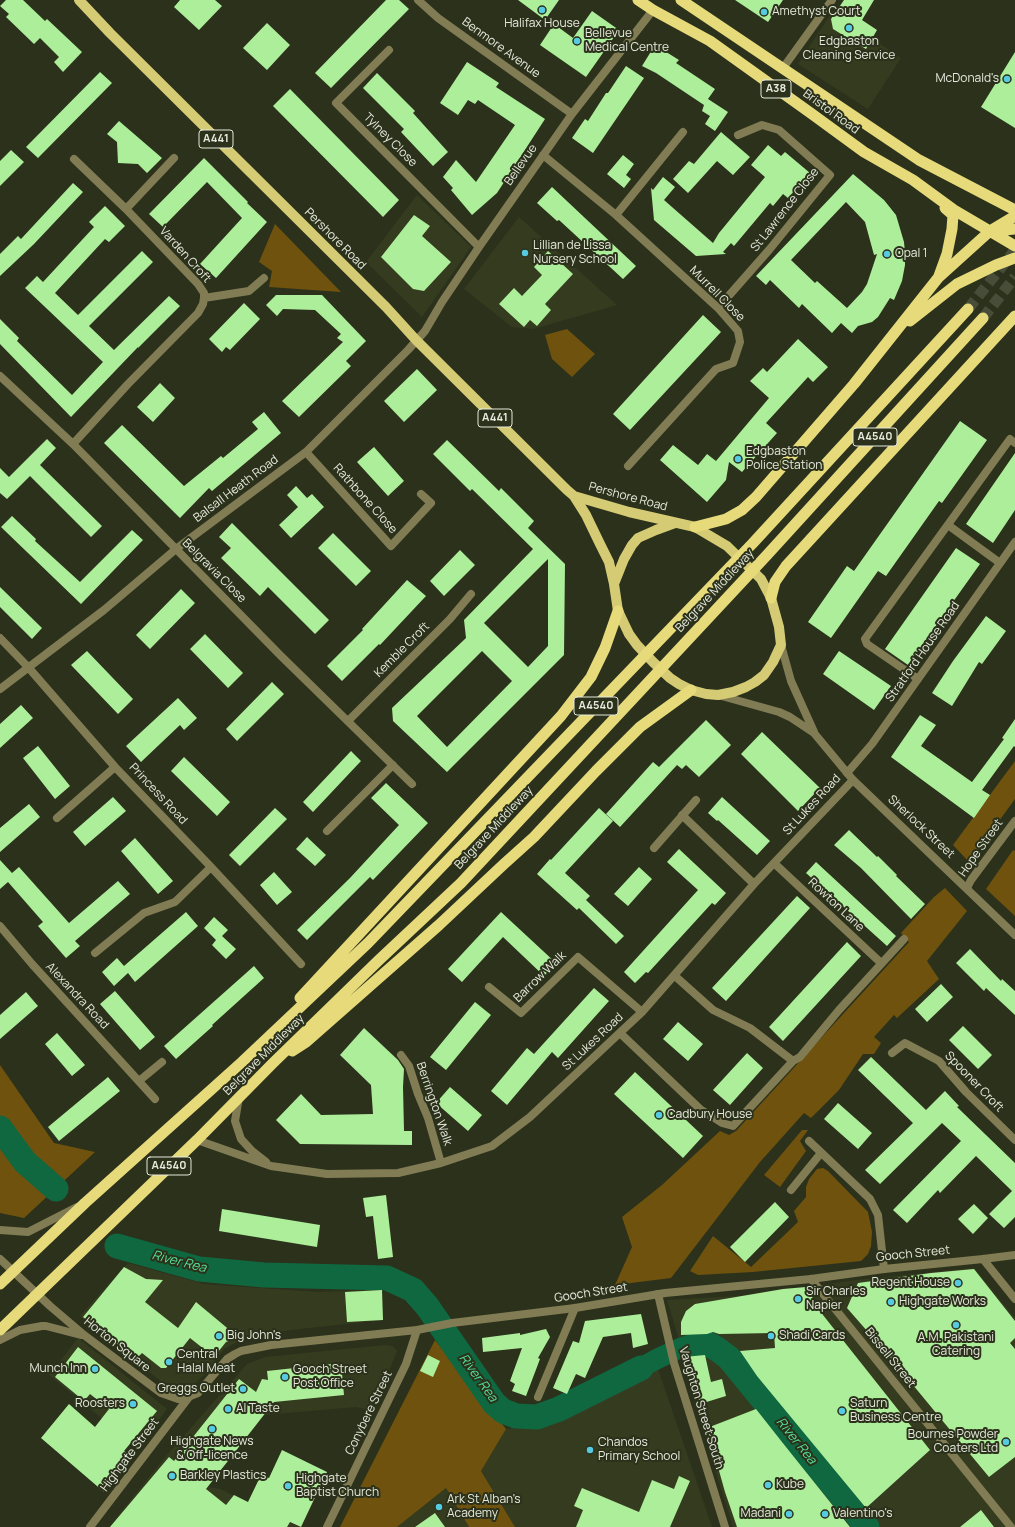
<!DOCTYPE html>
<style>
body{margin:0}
canvas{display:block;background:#2b311b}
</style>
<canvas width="1015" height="1527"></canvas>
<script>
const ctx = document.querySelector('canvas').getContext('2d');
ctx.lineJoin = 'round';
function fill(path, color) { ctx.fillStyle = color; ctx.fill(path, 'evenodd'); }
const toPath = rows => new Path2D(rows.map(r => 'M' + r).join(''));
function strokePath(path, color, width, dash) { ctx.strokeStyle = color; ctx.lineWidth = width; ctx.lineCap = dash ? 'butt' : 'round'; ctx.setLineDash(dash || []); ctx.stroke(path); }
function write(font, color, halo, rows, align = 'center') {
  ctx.font = font + ' Manrope,sans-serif'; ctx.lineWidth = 4; ctx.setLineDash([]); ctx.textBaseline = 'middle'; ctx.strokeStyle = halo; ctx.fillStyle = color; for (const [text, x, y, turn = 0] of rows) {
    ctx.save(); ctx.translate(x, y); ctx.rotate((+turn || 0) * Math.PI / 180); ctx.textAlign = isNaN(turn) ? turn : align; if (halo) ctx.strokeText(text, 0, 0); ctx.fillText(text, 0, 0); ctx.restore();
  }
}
fill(toPath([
 [832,12,901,58,868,109,798,64],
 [417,195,471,247,422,317,366,262],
 [519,217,617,305,533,329,512,327,464,289],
 [128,1263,204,1284,318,1292,382,1290,383,1320,291,1330,260,1335,239,1341,224,1349,204,1375,189,1389,177,1389,168,1387,80,1316],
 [974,1268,1015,1318,1015,1527,733,1527,711,1457,693,1386,667,1300,753,1295,855,1280],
 [78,1338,167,1409,138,1448,49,1375],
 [385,1345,393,1346,397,1351,382,1389,369,1410,356,1407,264,1415,208,1487,220,1489,299,1527,109,1527,167,1455,247,1364,265,1357],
 [658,1369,712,1527,515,1527,481,1471,506,1429,557,1420],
 [446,1488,469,1527,397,1527]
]), '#343b1e');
fill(toPath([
 [275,224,341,292,269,287,272,271,259,262],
 [567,329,595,354,572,377,552,359,545,335],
 [1015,761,1015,799,969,862,953,845],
 [1013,850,1015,851,1015,916,986,889],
 [945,888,967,911,927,961,939,979,897,1018,894,1015,874,1037,881,1043,874,1054,863,1054,839,1090,811,1118,804,1113,760,1162,671,1278,615,1285,632,1247,622,1217,662,1185,720,1131,729,1135,736,1131,909,942,901,933,934,897],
 [0,1065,54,1143,95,1152,24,1218,0,1213],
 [802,1130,808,1130,800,1141,806,1151,780,1187,764,1175],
 [823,1168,828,1171,868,1212,872,1232,871,1246,868,1254,861,1261,753,1272,698,1275,690,1271,713,1236,751,1267,798,1222,794,1211,806,1197,806,1187,809,1179,817,1169],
 [435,1340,506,1429,481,1471,515,1527,469,1527,446,1488,397,1527,340,1527]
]), '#6e520d');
fill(toPath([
 [691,1334,707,1334,720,1338,734,1349,716,1362,709,1355,705,1355,684,1357,614,1392,607,1375,654,1349,678,1338]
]), '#0f6840');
strokePath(toPath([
 [0,1128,25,1162,56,1189],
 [117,1246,199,1269,264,1275,387,1278,413,1290,427,1306,494,1403,503,1411,516,1416,537,1417,559,1409,641,1368],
 [695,1344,708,1344,717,1349,729,1358,867,1527]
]), '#0f6840', 25);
fill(toPath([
 [6,0,23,0,45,21,47,19,82,52,63,72,54,62,59,57,40,38,34,44,6,17,9,14,0,6],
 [180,0,215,0,222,6,199,30,174,7],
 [386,0,399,0,409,9,331,88,315,73],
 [518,0,559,0,545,20],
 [735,0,783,0,768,22],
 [844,0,874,0,862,20,877,30,866,49,833,29,831,19],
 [592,11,619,30,586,77,540,45,554,24,573,38],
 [267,23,290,45,267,70,243,48],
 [655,45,679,60,676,63,715,89,708,99,728,112,715,131,705,124,710,116,702,111,704,105,656,73,642,66],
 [1015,52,1015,128,981,107],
 [467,62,499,83,496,87,545,119,497,193,472,215,451,190,453,188,443,177,456,160,476,182,515,125,478,100,475,104,468,100,458,115,440,103],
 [626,66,644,78,593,153,572,138,585,119,588,121,606,93,608,93],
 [100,72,112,83,38,158,26,147],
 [377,73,415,111,413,113,448,152,433,166,401,132,404,129,363,88],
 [290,89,399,200,383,217,273,106],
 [119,121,162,158,147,173,138,164,118,163,117,142,107,134],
 [721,132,750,157,733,175,717,161,688,193,673,179,689,161,694,164],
 [768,145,781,156,785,152,810,173,788,198,783,194,773,206,770,203,734,246,731,243,723,252,726,254,696,256,654,220,651,188,653,190,663,177,675,187,664,200,713,243,719,233,765,177,751,165],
 [11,150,24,162,0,186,0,161],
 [623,155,634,164,626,175,631,179,624,188,607,174],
 [204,158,248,202,247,203,267,222,216,278,200,264,242,218,207,182,163,227,149,214],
 [853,174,884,200,896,215,904,242,905,253,905,265,902,281,894,300,890,298,878,317,872,322,858,326,852,333,841,323,832,333,802,304,799,308,770,280,766,285,756,276],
 [846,202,865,222,874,255,877,254,867,284,862,292,847,308,817,281,815,283,791,260],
 [73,183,83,192,34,244,0,276,0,254,18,236,21,239],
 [552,187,636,266,623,279,559,220,557,221,537,203],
 [105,206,125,226,109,242,105,239,55,293,78,315,142,251,153,262,89,326,114,350,169,296,180,306,138,348,138,347,71,417,0,344,0,319,19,338,17,341,72,395,103,362,25,288,37,276,43,282,94,227,89,222],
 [414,215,430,226,422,236,451,262,424,291,413,289,381,257],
 [548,251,573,274,545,304,551,310,537,326,530,320,524,327,499,304,514,288,522,296,542,275,534,267],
 [276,295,322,295,366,341,346,361,351,366,299,417,282,401,343,342,337,338,341,334,315,310,283,309,277,316,266,305],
 [244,303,260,319,230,350,226,347,222,352,209,339],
 [703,315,721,332,630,430,613,414],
 [798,339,828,367,813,382,808,377,766,423,777,433,742,472,729,462,726,480,707,502,660,460,673,445,698,465,707,454,716,461,769,398,750,381,763,368,767,372],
 [417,369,437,390,404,422,384,401],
 [160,383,175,398,153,422,137,407],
 [264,412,281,433,212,491,209,488,180,518,104,443,122,425,184,486,221,456,223,458,258,429,252,422],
 [960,421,987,440,942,503,939,501,886,576,878,571,831,638,808,622,847,566,854,571],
 [47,439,56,448,40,465,102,526,91,537,30,476,7,499,0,493,0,468,9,477],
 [447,440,499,491,501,488,534,521,528,528,565,564,564,655,447,772,393,721,392,708,466,638,464,620,533,549,472,489,470,491,433,454],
 [548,559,548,646,528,667,484,623],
 [482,651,512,681,447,747,417,716],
 [374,447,404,481,388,496,357,462],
 [1015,453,1015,510,993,543,966,524],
 [296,486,307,498,312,494,324,507,291,538,279,525,298,507,287,495],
 [12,516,36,539,35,541,80,582,132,530,143,540,81,604,1,527],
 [232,523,329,620,315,634,268,587,260,596,221,558,231,548,219,537],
 [333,533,371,571,356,586,318,548],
 [956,548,980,564,908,665,885,649],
 [460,550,475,565,444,596,430,581],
 [407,580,426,596,380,645,379,644,342,681,327,666,363,630,362,629],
 [0,587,42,628,32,639,0,607],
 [181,589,195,603,150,649,136,635],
 [986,616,1006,631,982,664,979,662,952,706,932,693,953,661],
 [205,634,243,673,228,688,190,649],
 [87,651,133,699,118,714,71,665],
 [839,651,891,686,874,710,823,674],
 [272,682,284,694,237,741,226,729],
 [178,698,197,718,184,730,180,725,141,762,126,746],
 [21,705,33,718,0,748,0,724],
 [920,715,936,725,921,746,972,782,1004,739,1002,738,1015,719,1015,747,1014,746,982,790,990,795,974,818,891,757],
 [706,720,731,745,699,777,686,765,682,769,677,765,620,827,606,814,653,762,659,767],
 [762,732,820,788,798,811,741,754],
 [38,746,70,786,55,799,23,758],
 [351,751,361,761,313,812,303,802],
 [184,757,230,802,217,816,171,771],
 [386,783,428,823,373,880,370,877,307,940,297,930,350,878,399,825,371,798],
 [113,797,126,811,85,846,73,832],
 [722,797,770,841,757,855,718,820,717,821,708,813],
 [29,804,40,817,0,852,0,828],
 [275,808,287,819,240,866,229,855],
 [599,808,613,821,565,873,590,896,586,900,624,936,616,944,579,908,577,910,537,874,550,859,551,860],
 [849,830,877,857,878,856,897,875,896,876,925,904,911,919,861,868,834,845],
 [307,837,326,855,315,866,296,849],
 [135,838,173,881,158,894,121,851],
 [679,849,726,893,715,905,712,903,648,973,646,972,635,983,624,972,698,890,667,862],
 [0,860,12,873,19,867,69,923,118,881,130,894,75,941,80,946,66,958,38,926,43,922,8,882,0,889],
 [816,862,896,936,887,946,806,873],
 [639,867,652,879,628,906,614,894],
 [274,872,292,892,277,905,260,885],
 [797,896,810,908,726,1001,712,988],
 [186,912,198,926,135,982,128,973,114,986,102,972,117,958,124,966],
 [501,912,556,963,544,976,503,937,462,982,448,969],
 [214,917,228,930,222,936,236,949,226,959,212,945,216,940,204,928],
 [847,942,861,956,783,1041,769,1027],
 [970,949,1001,981,1002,979,1015,991,1015,1015,986,988,984,991,956,963],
 [254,966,264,978,212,1025,213,1026,176,1059,164,1046],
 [941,984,953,997,927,1022,915,1009],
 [594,988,609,1001,558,1058,552,1052,507,1105,491,1091,527,1048,534,1054],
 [115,991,155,1037,140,1050,100,1004],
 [26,992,38,1006,0,1039,0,1015],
 [475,1002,491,1015,446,1070,430,1057],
 [678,1022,703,1044,688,1061,663,1039],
 [963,1026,992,1055,978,1069,949,1040],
 [364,1028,398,1060,404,1069,403,1087,404,1131,412,1131,412,1145,300,1144,276,1120,301,1094,321,1115,373,1114,371,1085,340,1055],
 [57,1033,85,1065,72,1076,45,1044],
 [747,1053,763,1068,730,1105,713,1090],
 [871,1057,926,1110,945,1091,959,1106,957,1107,1015,1163,1015,1217,1004,1228,989,1214,1012,1191,976,1156,940,1193,938,1190,907,1223,893,1210,961,1141,942,1123,880,1184,865,1170,913,1123,858,1070],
 [635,1072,703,1136,683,1158,614,1094],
 [108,1077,120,1091,59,1141,48,1127],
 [450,1087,482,1115,468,1131,436,1103],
 [838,1103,872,1133,858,1149,824,1119],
 [386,1195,393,1257,378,1259,373,1216,366,1217,363,1198],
 [775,1202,789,1217,745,1262,730,1247],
 [974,1204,988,1218,973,1234,958,1219],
 [222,1209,320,1225,317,1247,219,1231],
 [124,1267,146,1279,163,1280,145,1302,178,1328,196,1302,238,1337,226,1342,214,1357,190,1338,166,1368,161,1368,142,1353,136,1359,83,1317],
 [974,1269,1015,1321,1015,1338,1010,1343,1015,1349,1015,1457,989,1477,889,1356,847,1308,858,1283,931,1273],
 [806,1287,823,1315,930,1450,866,1508,757,1376,740,1351,775,1348,774,1333,719,1334,713,1332,707,1334,681,1335,681,1322,686,1311,695,1304,783,1289],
 [382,1290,383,1320,347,1322,345,1292],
 [641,1314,648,1344,633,1348,631,1333,603,1337,585,1378,576,1374,567,1394,553,1388,573,1341,579,1343,585,1321],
 [546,1329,550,1337,538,1358,540,1359,526,1396,512,1391,515,1384,510,1381,522,1348,483,1352,482,1338,520,1333,520,1335],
 [78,1347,157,1411,124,1451,132,1458,104,1492,41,1438,69,1404,95,1427,109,1409,90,1394,84,1401,55,1377],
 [428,1355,440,1361,433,1377,420,1371],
 [705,1355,711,1382,722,1379,726,1396,700,1404,684,1357],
 [341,1363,344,1395,274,1402,206,1489,226,1505,234,1495,248,1502,261,1475,269,1478,282,1450,327,1472,301,1527,290,1522,287,1527,110,1527,169,1457,174,1461,239,1379,256,1392,262,1379,268,1380,267,1371],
 [756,1409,782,1442,850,1527,737,1527,725,1492,707,1428],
 [679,1476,690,1481,670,1527,576,1527,583,1510,574,1506,582,1488,639,1512,652,1480,674,1489],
 [981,1510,994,1527,960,1527],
 [435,1513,445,1527,415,1527]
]), '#adee9b');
strokePath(toPath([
 [968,309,1015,250],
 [983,318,1015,277]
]), '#474d38', 11, [11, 5.5]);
strokePath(toPath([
 [418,0,438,18,572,114],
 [389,50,336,103,479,247],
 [783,68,832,0],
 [543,155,616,215,718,308,738,331,740,342,733,363,716,369,628,466],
 [126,209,174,158],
 [616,215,683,132],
 [204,298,249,291,264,278],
 [718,308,769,250,830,175,779,130,762,125,738,135],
 [0,376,73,444,281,656,412,784],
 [73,444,128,384,198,313,203,304,204,298,204,293,198,284,126,209,74,159],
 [306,452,391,546,431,503,421,494],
 [948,525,1000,563],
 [0,638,28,667,115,767,211,867,301,964],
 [918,679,867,644,865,639,1010,439,1015,443],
 [0,689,104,610,176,549,306,452,408,350,425,331,442,302,479,247,572,114,653,10],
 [348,721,450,619,471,594],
 [847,773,872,744,1015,542],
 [682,815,754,884],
 [57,818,115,767],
 [327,831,393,765],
 [654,848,696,800],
 [774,863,881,963],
 [967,888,971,880,1015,821],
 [0,926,32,964,155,1099],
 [95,953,144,913,175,902,211,867],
 [675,976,713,1010,750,1028,793,1061],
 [489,987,521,1013,578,957,642,1012],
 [620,1033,700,1109,722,1123,733,1126,793,1061,800,1057,839,1010,904,939],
 [892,1053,905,1043,939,1061,966,1092,1015,1140],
 [401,1055,409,1066,418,1094,428,1118,441,1163],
 [139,1081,162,1062],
 [239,1097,235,1121,241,1139,252,1151,266,1162],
 [197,1140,271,1166,327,1174,398,1173,441,1163,492,1146,530,1117,642,1012,754,884,853,780],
 [809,1141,870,1199,878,1215,884,1269],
 [791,1190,821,1153],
 [983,1259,1015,1299],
 [811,1279,1011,1527],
 [658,1294,674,1363,725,1527],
 [538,1397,575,1308],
 [90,1527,189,1397],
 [327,1527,406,1364,417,1330]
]), '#817c54', 8);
strokePath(toPath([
 [781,645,791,681,814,732],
 [718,695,779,712,790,717,814,733,853,780,1015,935],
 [0,1230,28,1232,77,1207],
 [0,1259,50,1306,84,1335,161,1393,178,1399,183,1399,198,1393,227,1359,235,1354,241,1351,271,1345,417,1330,452,1323,575,1308,665,1293,811,1279,884,1269,983,1259,1015,1255],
 [0,1340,20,1330,42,1326,46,1326,81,1335]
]), '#817c54', 8);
strokePath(toPath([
 [79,0,110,33,386,307,416,340,567,490,574,496,586,515,600,544,609,562,614,584],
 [574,496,629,512,695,527,727,546,761,579,771,598,779,627,781,645,773,662,764,675,755,682,746,687,733,692,718,695,706,694,691,690,679,684,670,678,653,662,637,645,629,634,618,611,614,584,624,559,632,545,638,538,656,530,675,523]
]), '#d5cb74', 10);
strokePath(toPath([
 [638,0,653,10,710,41,812,114,864,152,913,180,954,210,1015,246],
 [681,0,919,160,1015,210],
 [995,231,1015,229],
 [939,276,947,254,952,229,953,215,945,208],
 [910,321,957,284,996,265,1015,258],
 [695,527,726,519,742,510,756,497,854,384,938,278,990,231,1015,216],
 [771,598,775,582,786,566,1015,316],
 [300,998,561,716,591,677,605,648,618,611],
 [292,1051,306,1042,439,925,504,864,534,837,596,771,640,727,691,690],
 [0,1284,85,1203,242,1062,368,943,753,543,968,309],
 [0,1330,197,1140,273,1063,379,960,461,883,767,555,983,318]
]), '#e6da7a', 11);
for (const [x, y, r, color] of [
 [542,10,4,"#55cae0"],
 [764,12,4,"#55cae0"],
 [849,28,4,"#55cae0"],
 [577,41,4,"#55cae0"],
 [1007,79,4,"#55cae0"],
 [525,253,4,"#55cae0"],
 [887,254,4,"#55cae0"],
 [738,459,4,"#55cae0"],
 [659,1115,4,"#55cae0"],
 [958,1283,4,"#55cae0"],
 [798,1299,4,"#55cae0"],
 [891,1302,4,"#55cae0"],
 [956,1325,4,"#55cae0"],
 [219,1336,4,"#55cae0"],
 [771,1336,4,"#55cae0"],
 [169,1362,4,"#55cae0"],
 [95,1369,4,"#55cae0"],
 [285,1377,4,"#55cae0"],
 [243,1389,4,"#55cae0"],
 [133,1404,4,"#55cae0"],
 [228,1409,4,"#55cae0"],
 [842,1411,4,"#55cae0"],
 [212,1429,4,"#55cae0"],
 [1006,1442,4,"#55cae0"],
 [590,1450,4,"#55cae0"],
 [172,1476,4,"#55cae0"],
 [768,1485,4,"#55cae0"],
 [288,1486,4,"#55cae0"],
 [439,1507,4,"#55cae0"],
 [789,1514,4,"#55cae0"],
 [825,1514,4,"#55cae0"]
]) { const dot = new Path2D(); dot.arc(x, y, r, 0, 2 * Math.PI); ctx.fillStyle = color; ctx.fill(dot); strokePath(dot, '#2b311b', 1.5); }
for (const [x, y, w] of [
 [776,89,30],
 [216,139,34],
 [495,418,34],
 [875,437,44],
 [596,706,44],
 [169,1166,44]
]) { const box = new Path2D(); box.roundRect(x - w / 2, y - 9, w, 18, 3); ctx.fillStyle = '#2b311b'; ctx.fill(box); strokePath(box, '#e6eadc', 1); }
write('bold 11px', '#e6eadc', null, [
 ["A38",776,89],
 ["A441",216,139],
 ["A441",495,418],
 ["A4540",875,437],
 ["A4540",596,706],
 ["A4540",169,1166]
]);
write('12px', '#e6eadc', '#2b311b', [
 ["Amethyst Court",772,12],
 ["Halifax House",542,24,"center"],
 ["Bellevue",585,34],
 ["Medical Centre",585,48],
 ["Edgbaston",849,42,"center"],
 ["Cleaning Service",849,56,"center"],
 ["McDonald's",999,79,"right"],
 ["Lillian de Lissa",533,246],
 ["Nursery School",533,260],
 ["Opal 1",895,254],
 ["Edgbaston",746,452],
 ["Police Station",746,466],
 ["Cadbury House",667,1115],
 ["Regent House",950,1283,"right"],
 ["Sir Charles",806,1292],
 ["Napier",806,1306],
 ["Highgate Works",899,1302],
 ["Big John's",227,1336],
 ["Shadi Cards",779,1336],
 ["A.M. Pakistani",956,1338,"center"],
 ["Catering",956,1352,"center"],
 ["Central",177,1355],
 ["Halal Meat",177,1369],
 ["Munch Inn",87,1369,"right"],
 ["Gooch Street",293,1370],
 ["Post Office",293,1384],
 ["Greggs Outlet",235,1389,"right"],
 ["Roosters",125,1404,"right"],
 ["Saturn",850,1404],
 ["Business Centre",850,1418],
 ["Al Taste",236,1409],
 ["Bournes Powder",998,1435,"right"],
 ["Coaters Ltd",998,1449,"right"],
 ["Highgate News",212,1442,"center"],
 ["& Off-licence",212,1456,"center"],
 ["Chandos",598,1443],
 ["Primary School",598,1457],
 ["Barkley Plastics",180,1476],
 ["Highgate",296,1479],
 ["Baptist Church",296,1493],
 ["Kube",776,1485],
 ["Ark St Alban's",447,1500],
 ["Academy",447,1514],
 ["Madani",781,1514,"right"],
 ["Valentino's",833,1514]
], 'left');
write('12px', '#e6eadc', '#2b311b', [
 ["Benmore Avenue",501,48,36],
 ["Bristol Road",831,112,36],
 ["Tylney Close",390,140,45],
 ["Bellevue",521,165,-55],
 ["St Lawrence Close",785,210,-52],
 ["Pershore Road",335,239,45],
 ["Varden Croft",185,255,48],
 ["Murrell Close",717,294,45],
 ["Balsall Heath Road",236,489,-37],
 ["Pershore Road",628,497,15],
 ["Rathbone Close",365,499,48],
 ["Belgravia Close",214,571,45],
 ["Belgrave Middleway",715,591,-47],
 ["Kemble Croft",402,650,-45],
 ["Stratford House Road",923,652,-55],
 ["Princess Road",158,794,47],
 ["St Lukes Road",812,805,-47],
 ["Sherlock Street",921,827,43],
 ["Belgrave Middleway",494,828,-47],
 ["Hope Street",981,848,-55],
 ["Rowton Lane",836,905,43],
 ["Barrow Walk",540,977,-44],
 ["Alexandra Road",77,996,47],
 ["St Lukes Road",593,1042,-43],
 ["Belgrave Middleway",264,1055,-45],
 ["Spooner Croft",974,1082,46],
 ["Berrington Walk",434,1104,71],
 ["Gooch Street",913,1254,-6],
 ["Gooch Street",591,1293,-9],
 ["Horton Square",117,1345,38],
 ["Bissell Street",890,1358,51],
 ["Vaughton Street South",701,1408,73],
 ["Conybere Street",369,1413,-64],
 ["Highgate Street",130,1455,-53]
]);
write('italic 13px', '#54df98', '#2b311b', [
 ["River Rea",179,1262,14],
 ["River Rea",478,1378,54],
 ["River Rea",796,1441,51]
]);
</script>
